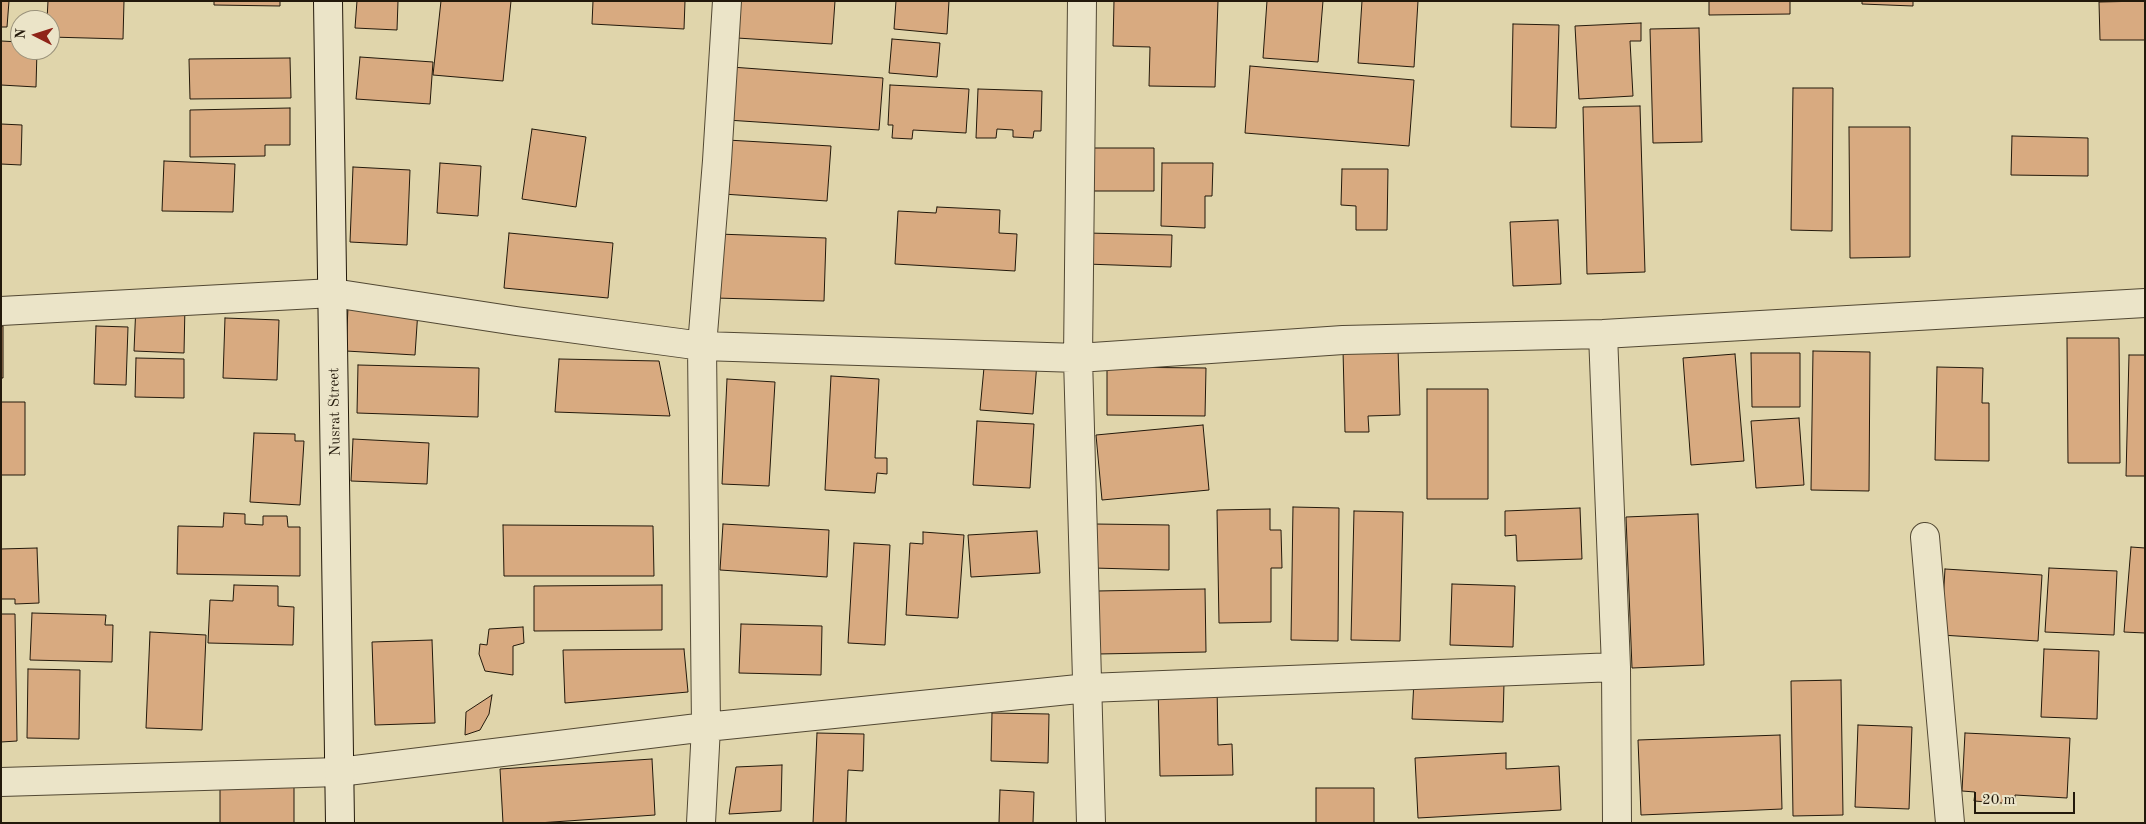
<!DOCTYPE html>
<style>
body{margin:0}
#map{position:relative;width:2146px;height:824px;overflow:hidden;background:#e0d5ab;font-family:"Old Standard TT",serif}
canvas{display:block}
.frame{position:absolute;inset:0;border:2px solid #23190b;pointer-events:none}
.north{position:absolute;left:10px;top:10px;width:50px;height:50px;box-sizing:border-box;background:#ebe4c8;border:1px solid #9b937c;border-radius:50%;rotate:275deg;font-size:14px;font-weight:700;line-height:20px;text-align:center;color:#23190b}
.north::after{content:'';display:block;margin:auto;width:18px;height:22px;background:#8f2418;clip-path:polygon(50% 0,100% 100%,50% 72%,0 100%)}
.scale{position:absolute;left:1974px;top:792px;width:101px;height:22px;box-sizing:border-box;border:2px solid #23190b;border-top:0;padding-left:6px;font-size:15px;line-height:18px;white-space:nowrap;color:#23190b;-webkit-text-stroke:4px #ebe4c8;paint-order:stroke}
</style>
<div id="map">
<canvas width="2146" height="824"></canvas>
<div class="frame"></div>
<div class="north">N</div>
<div class="scale">20 m</div>
</div>
<script>
const ctx = document.querySelector('canvas').getContext('2d');
ctx.lineJoin = 'round';
function fill(path, color) { ctx.fillStyle = color; ctx.fill(path, 'evenodd'); }
const toPath = rows => new Path2D(rows.map(r => 'M' + r).join(''));
function strokePath(path, color, width, dash) { ctx.strokeStyle = color; ctx.lineWidth = width; ctx.lineCap = dash ? 'butt' : 'round'; ctx.setLineDash(dash || []); ctx.stroke(path); }
function write(font, color, halo, rows, align = 'center') {
  ctx.font = font + ' "Old Standard TT",serif'; ctx.lineWidth = 4.5; ctx.setLineDash([]); ctx.textBaseline = 'middle'; ctx.strokeStyle = halo; ctx.fillStyle = color; for (const [text, x, y, turn = 0] of rows) {
    ctx.save(); ctx.translate(x, y); ctx.rotate((+turn || 0) * Math.PI / 180); ctx.textAlign = isNaN(turn) ? turn : align; if (halo) ctx.strokeText(text, 0, 0); ctx.fillText(text, 0, 0); ctx.restore();
  }
}
const building = toPath([
 [1,1,9,1,7,27,1,27,1,1],
 [48,1,124,1,123,39,50,37,50,20,47,20,48,1],
 [214,1,280,1,280,6,214,5,214,1],
 [357,1,398,1,397,30,355,28,357,1],
 [441,1,511,1,503,81,433,75,441,1],
 [593,1,685,1,684,29,592,24,593,1],
 [739,1,835,1,832,44,737,38,739,1],
 [896,1,949,1,947,34,894,29,896,1],
 [1114,1,1218,1,1215,87,1149,86,1150,47,1113,46,1114,1],
 [1267,1,1323,1,1318,62,1263,58,1267,1],
 [1362,1,1418,1,1414,67,1358,63,1362,1],
 [1709,1,1790,1,1790,14,1709,15,1709,1],
 [1862,1,1913,1,1913,6,1862,4,1862,1],
 [2145,1,2145,40,2100,40,2099,2,2145,1],
 [1641,23,1641,41,1630,41,1633,96,1579,99,1575,26,1641,23],
 [1513,24,1559,25,1556,128,1511,127,1513,24],
 [1699,28,1702,142,1653,143,1650,29,1699,28],
 [892,39,940,43,937,77,889,73,892,39],
 [1,41,20,42,20,50,37,50,36,87,1,85,1,41],
 [360,57,433,62,430,104,356,99,360,57],
 [290,58,291,98,190,99,189,59,290,58],
 [1250,66,1414,80,1409,146,1245,133,1250,66],
 [731,67,883,78,879,130,727,120,731,67],
 [890,85,969,89,966,133,913,130,912,139,892,138,893,125,888,125,890,85],
 [1793,88,1833,88,1832,231,1791,230,1793,88],
 [978,89,1042,91,1041,131,1034,131,1033,138,1013,137,1013,130,997,129,996,138,976,138,978,89],
 [1640,106,1645,272,1587,274,1583,107,1640,106],
 [290,108,290,145,265,145,265,156,190,157,190,110,290,108],
 [1,124,22,125,21,165,1,164,1,124],
 [1849,127,1910,127,1910,257,1850,258,1849,127],
 [532,129,586,137,576,207,522,199,532,129],
 [2012,136,2088,138,2088,176,2011,175,2012,136],
 [727,140,831,146,827,201,723,194,727,140],
 [1084,148,1154,148,1154,191,1084,191,1084,148],
 [164,161,235,164,233,212,162,211,164,161],
 [440,163,481,166,478,216,437,213,440,163],
 [1162,163,1213,163,1212,196,1205,196,1205,228,1161,226,1162,163],
 [353,167,410,170,407,245,350,242,353,167],
 [1342,169,1388,169,1387,230,1356,230,1356,206,1341,205,1342,169],
 [937,207,1000,210,999,233,1017,234,1015,271,895,264,898,211,936,213,937,207],
 [1558,220,1561,284,1513,286,1510,222,1558,220],
 [509,233,613,243,608,298,504,288,509,233],
 [1087,233,1172,235,1171,267,1086,264,1087,233],
 [718,234,826,238,824,301,715,298,718,234],
 [136,304,185,305,184,353,134,351,136,304],
 [348,307,418,310,415,355,346,351,348,307],
 [225,318,279,320,277,380,223,378,225,318],
 [1,326,3,326,3,378,1,378,1,326],
 [96,326,128,327,126,385,94,384,96,326],
 [2067,338,2119,338,2120,463,2068,463,2067,338],
 [1398,348,1400,415,1368,416,1369,432,1345,432,1343,350,1398,348],
 [1813,351,1870,352,1869,491,1811,490,1813,351],
 [1751,353,1800,353,1800,407,1752,407,1751,353],
 [1735,354,1744,461,1691,465,1683,358,1735,354],
 [2129,355,2145,355,2145,476,2126,476,2129,355],
 [985,357,1037,362,1033,414,980,410,985,357],
 [136,358,184,359,184,398,135,397,136,358],
 [559,359,659,361,670,416,555,412,559,359],
 [358,365,479,368,478,417,357,413,358,365],
 [1107,367,1206,368,1205,416,1107,415,1107,367],
 [1937,367,1983,368,1982,403,1989,403,1989,461,1935,460,1937,367],
 [831,376,879,379,875,458,887,458,887,474,877,473,875,493,825,490,831,376],
 [727,379,775,382,769,486,722,484,727,379],
 [1427,389,1488,389,1488,499,1427,499,1427,389],
 [1,402,25,402,25,475,1,475,1,402],
 [1799,418,1804,485,1756,488,1751,421,1799,418],
 [977,421,1034,424,1030,488,973,485,977,421],
 [1203,425,1209,490,1102,500,1096,435,1203,425],
 [254,433,295,434,295,441,304,441,300,505,250,502,254,433],
 [353,439,429,443,427,484,351,481,353,439],
 [1293,507,1339,508,1338,641,1291,640,1293,507],
 [1580,508,1582,559,1517,561,1516,535,1505,536,1505,511,1580,508],
 [1270,509,1270,530,1281,530,1282,568,1271,568,1271,622,1219,623,1217,510,1270,509],
 [1354,511,1403,512,1400,641,1351,640,1354,511],
 [224,513,245,514,245,524,263,525,263,516,287,516,288,527,300,527,300,576,177,574,178,526,223,527,224,513],
 [1698,514,1704,665,1632,668,1626,517,1698,514],
 [723,524,829,530,827,577,720,570,723,524],
 [1094,524,1169,525,1169,570,1093,568,1094,524],
 [503,525,653,526,654,576,504,576,503,525],
 [1037,531,1040,573,971,577,968,535,1037,531],
 [923,532,964,535,958,618,906,615,910,543,923,544,923,532],
 [854,543,890,545,885,645,848,643,854,543],
 [2131,547,2145,548,2145,633,2124,632,2131,547],
 [37,548,39,603,15,604,15,599,1,599,1,549,37,548],
 [2049,568,2117,571,2114,635,2045,632,2049,568],
 [1945,569,2042,575,2038,641,1941,635,1945,569],
 [1452,584,1515,586,1513,647,1450,645,1452,584],
 [234,585,278,586,278,606,294,607,293,645,208,643,210,600,233,601,234,585],
 [662,585,662,630,534,631,534,586,662,585],
 [1205,589,1206,652,1098,654,1097,591,1205,589],
 [32,613,106,615,105,625,113,625,112,662,30,660,32,613],
 [1,614,15,614,17,741,1,742,1,614],
 [741,624,822,626,821,675,739,673,741,624],
 [523,627,524,643,513,646,513,675,485,671,479,654,480,644,487,645,489,629,523,627],
 [150,632,206,635,202,730,146,728,150,632],
 [432,640,435,723,375,725,372,642,432,640],
 [684,649,688,692,565,703,563,650,684,649],
 [2044,649,2099,651,2097,719,2041,717,2044,649],
 [28,669,80,670,79,739,27,738,28,669],
 [1414,680,1504,683,1503,722,1412,719,1414,680],
 [1841,680,1843,815,1793,816,1791,681,1841,680],
 [1217,684,1218,745,1232,744,1233,775,1160,776,1158,685,1217,684],
 [492,695,489,714,480,730,465,735,466,712,492,695],
 [992,713,1049,714,1048,763,991,761,992,713],
 [1858,725,1912,727,1909,809,1855,807,1858,725],
 [817,733,864,734,863,771,848,770,846,823,813,823,817,733],
 [1965,733,2070,738,2067,798,2015,795,2015,804,1974,801,1975,792,1962,791,1965,733],
 [1780,735,1782,809,1641,815,1638,740,1780,735],
 [1506,753,1506,769,1559,766,1561,810,1418,818,1415,758,1506,753],
 [652,759,655,815,538,823,503,823,500,769,652,759],
 [782,765,781,811,729,814,736,767,782,765],
 [294,784,294,823,220,823,220,785,294,784],
 [1316,788,1374,788,1374,823,1316,823,1316,788],
 [1000,790,1034,792,1033,823,999,823,1000,790]
]);
fill(building, '#d8aa80');
strokePath(building, '#23190b', 1);
const street = toPath([
 [1082,1,1078,358,1091,823],
 [1,311,333,293,516,321,702,346,1078,358,1343,340,1603,334,2145,303],
 [1603,334,1616,667,1617,823],
 [1925,537,1950,823],
 [1,782,339,772,706,727,1088,688,1616,667],
 [701,823,706,727,702,346,717,161,727,1]
]);
const secondary = toPath([
 [328,1,340,823]
]);
strokePath(street, '#524833', 30);
strokePath(secondary, '#23190b', 30);
strokePath(street, '#ebe4c8', 28);
strokePath(secondary, '#ebe4c8', 28);
write('15px', '#23190b', '#ebe4c8', [
 ["Nusrat Street",335,412,-91]
]);
</script>
